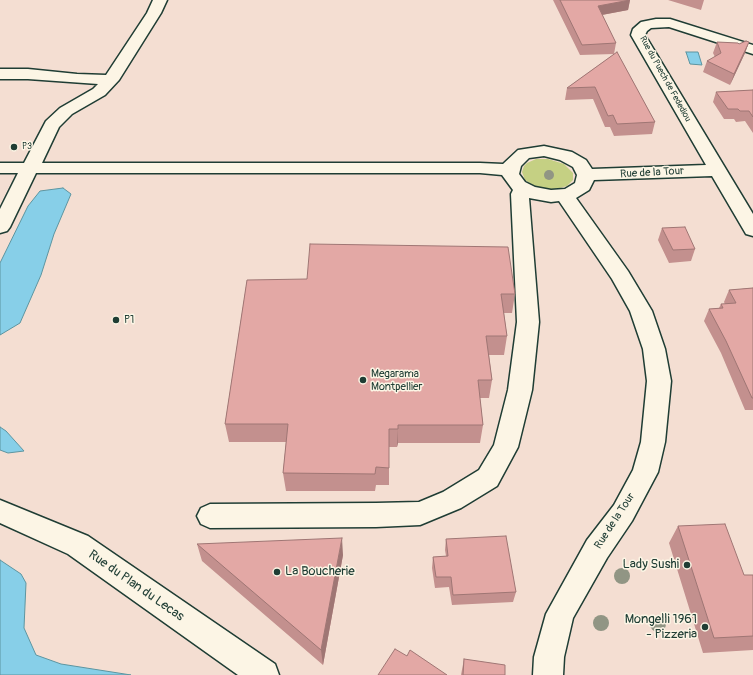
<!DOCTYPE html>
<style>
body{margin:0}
canvas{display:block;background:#f4ded2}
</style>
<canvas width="753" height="675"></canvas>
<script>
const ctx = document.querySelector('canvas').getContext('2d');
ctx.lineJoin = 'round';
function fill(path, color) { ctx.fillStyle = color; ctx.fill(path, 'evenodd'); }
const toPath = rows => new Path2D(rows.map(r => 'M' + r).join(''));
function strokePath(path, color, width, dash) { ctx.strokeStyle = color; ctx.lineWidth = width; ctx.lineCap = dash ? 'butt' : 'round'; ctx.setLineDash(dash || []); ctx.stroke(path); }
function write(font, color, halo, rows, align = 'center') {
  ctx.font = font + ' Pangolin,sans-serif'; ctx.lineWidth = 3; ctx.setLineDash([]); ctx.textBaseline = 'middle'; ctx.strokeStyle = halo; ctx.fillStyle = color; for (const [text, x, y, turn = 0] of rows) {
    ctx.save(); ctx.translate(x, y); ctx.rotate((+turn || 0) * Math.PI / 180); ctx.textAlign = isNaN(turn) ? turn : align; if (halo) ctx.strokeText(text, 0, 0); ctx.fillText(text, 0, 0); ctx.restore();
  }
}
fill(toPath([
 [536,159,548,159,564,164,573,173,573,180,567,186,556,189,544,189,533,185,525,180,522,172,524,166,527,163]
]), '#c5d083');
const water = toPath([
 [686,52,698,52,702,65,690,64,686,52],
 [63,188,71,194,54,234,41,275,20,323,0,335,0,263,28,206,40,191,63,188],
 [0,427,6,431,24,451,8,453,0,450,0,427],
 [0,560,21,574,26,583,24,628,36,655,61,664,131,675,0,675,0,560]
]);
fill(water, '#87cfe8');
strokePath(water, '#5d95a0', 1);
const minor = toPath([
 [153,0,167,0,161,13,119,80,105,95,72,114,59,127,42,163,480,163,503,164,518,150,544,146,572,152,586,160,592,169,706,165,631,35,633,29,641,22,656,19,670,19,753,45,753,54,669,27,651,28,647,31,645,35,753,214,753,236,746,234,712,176,594,180,589,190,576,198,628,271,652,311,665,349,671,381,665,442,658,472,632,521,607,558,573,618,564,657,563,675,533,675,534,657,546,614,587,540,614,505,633,470,641,442,647,381,643,349,630,311,612,279,559,201,551,202,529,198,539,322,532,390,518,447,497,486,461,508,420,525,376,527,210,528,201,524,197,516,201,508,210,504,376,503,419,502,443,492,479,470,494,445,508,390,517,322,511,194,513,190,502,175,480,173,36,173,10,227,7,231,0,233,0,209,18,173,0,173,0,163,24,163,46,121,60,108,93,89,98,84,28,79,0,79,0,69,28,69,77,74,106,75,147,13,153,0],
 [544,156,560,160,573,167,577,175,575,183,565,189,551,190,535,187,525,182,519,174,521,166,529,158,544,156],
 [0,500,88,536,275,664,279,675,238,675,68,554,0,523,0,500]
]);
strokePath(minor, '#1f3d34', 3);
fill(minor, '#fcf5e5');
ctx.fillStyle = '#919584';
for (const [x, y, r] of [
 [549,175,5],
 [622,576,8],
 [601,623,8],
 [658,624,8]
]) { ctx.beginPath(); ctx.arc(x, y, r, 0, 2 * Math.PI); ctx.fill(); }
fill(toPath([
 [553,0,630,0,628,10,602,15,616,43,614,54,580,55],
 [668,0,704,0,701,10],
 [717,42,739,44,749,42,745,53,730,85,703,72,707,61,715,57,713,53],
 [617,52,655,122,652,134,614,136,610,127,605,127,593,99,565,100,567,88],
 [753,90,753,133,745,121,736,122,734,119,724,119,713,102,716,92],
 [662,228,695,249,691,261,669,263,658,240],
 [247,280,515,294,512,313,504,313,507,336,504,355,489,355,492,380,489,398,480,398,483,425,480,443,398,443,397,447,389,447,389,485,376,485,375,491,286,491,283,473,286,442,229,442,225,424],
 [753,288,753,410,745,410,721,353,704,321,709,309,719,308,721,304,725,304,724,302,729,290],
 [678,526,744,575,753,575,753,650,703,653,669,543],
 [446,539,516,592,513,602,452,605,449,587,435,588,432,568,433,557,446,556,445,550],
 [197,544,343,555,323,665,202,561],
 [464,659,505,675,461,675]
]), '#c3908e');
fill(toPath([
 [630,0,628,10,596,16,598,6],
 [749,42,745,53,730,85,734,74],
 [398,425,398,443,397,447,398,429],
 [342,538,343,555,323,665,321,650]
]), '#9f7674');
const building = toPath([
 [560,0,630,0,598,6,616,43,582,45,560,0],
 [746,41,749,42,734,74,707,61,721,53,717,42,738,43,739,44,746,41],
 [617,52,655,122,617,124,613,115,608,116,595,87,567,88,617,52],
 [753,90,753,117,749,111,740,111,738,109,728,109,716,92,753,90],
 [685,227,695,249,673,250,662,228,685,227],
 [310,244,508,247,515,294,501,294,507,336,486,336,492,380,478,380,483,425,398,425,398,429,389,429,389,468,376,467,375,474,283,473,288,424,225,424,247,280,307,279,310,244],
 [753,288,753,398,752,398,726,341,709,309,723,308,721,304,736,303,729,290,753,288],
 [725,524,744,575,753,575,753,636,714,638,678,526,725,524],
 [506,536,516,592,453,595,451,577,436,577,433,557,448,556,446,539,506,536],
 [342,538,321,650,197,544,342,538],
 [395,649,407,656,410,650,447,675,378,675,395,649],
 [464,659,505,665,505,675,463,675,464,659]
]);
fill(building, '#e3a8a5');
strokePath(building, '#9f7674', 1);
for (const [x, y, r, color] of [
 [14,147,4,"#1f3d34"],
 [116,320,4,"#1f3d34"],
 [363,380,4,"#1f3d34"],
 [687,565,4,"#1f3d34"],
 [277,572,4,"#1f3d34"],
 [705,627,4,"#1f3d34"]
]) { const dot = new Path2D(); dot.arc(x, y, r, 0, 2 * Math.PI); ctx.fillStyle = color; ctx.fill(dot); strokePath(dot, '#fcf5e5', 1.5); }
write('9px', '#1f3d34', '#fcf5e5', [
 ["Rue du Puech de Fedediou",665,79,61]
]);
write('9px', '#1f3d34', '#fcf5e5', [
 ["P3",22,147]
], 'left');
write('11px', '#1f3d34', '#fcf5e5', [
 ["Rue de la Tour",652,173,-3],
 ["Rue de la Tour",615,521,-57]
]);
write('11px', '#1f3d34', '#fcf5e5', [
 ["P1",124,320],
 ["Megarama",371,374],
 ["Montpellier",371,387]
], 'left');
write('13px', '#1f3d34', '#fcf5e5', [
 ["Lady Sushi",679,565],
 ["La Boucherie",285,572,"left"],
 ["Mongelli 1961",697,620],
 ["- Pizzeria",697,635]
], 'right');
write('13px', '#1f3d34', '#fcf5e5', [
 ["Rue du Plan du Lecas",136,586,35]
]);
</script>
